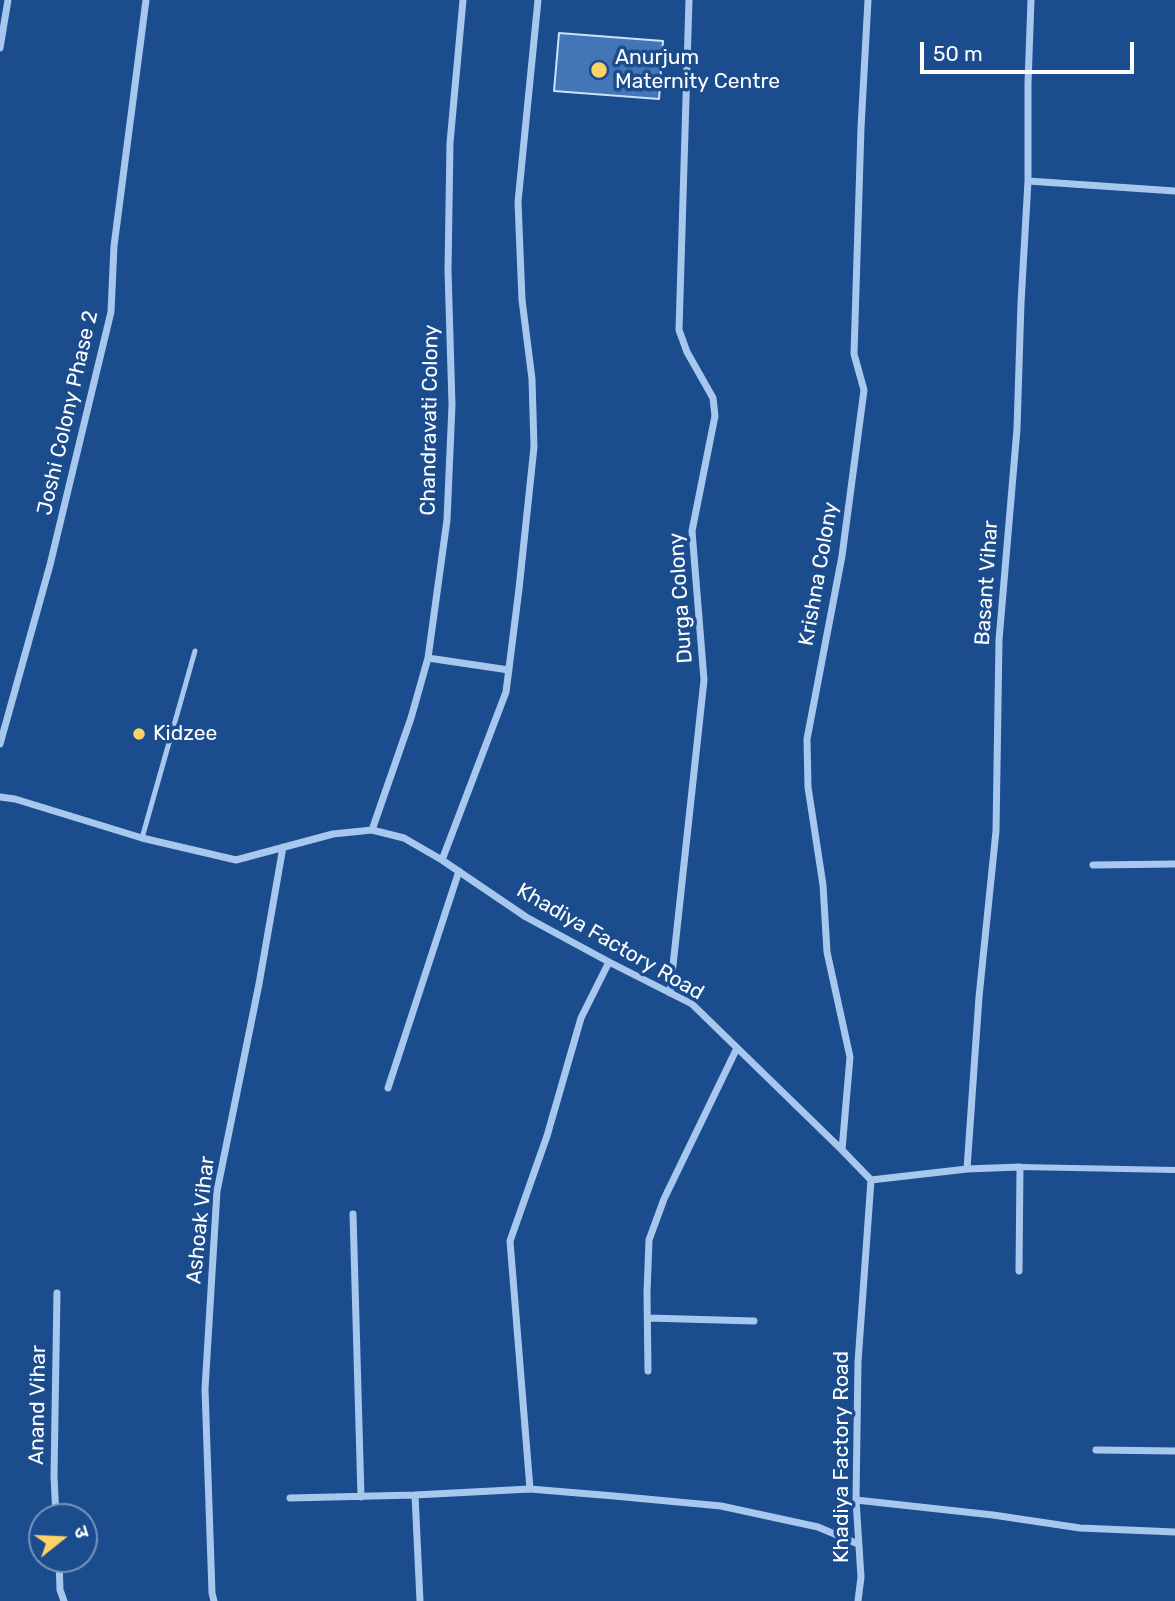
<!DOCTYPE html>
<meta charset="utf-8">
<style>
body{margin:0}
#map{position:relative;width:1175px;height:1601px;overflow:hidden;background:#1b4c8e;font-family:Rubik,"Noto Sans Devanagari",sans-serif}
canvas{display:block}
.north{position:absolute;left:28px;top:1503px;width:70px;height:70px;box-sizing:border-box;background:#1b4c8e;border:2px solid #7694bb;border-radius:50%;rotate:72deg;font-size:19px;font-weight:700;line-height:28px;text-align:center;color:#fff}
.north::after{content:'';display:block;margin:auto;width:24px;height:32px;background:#ffd465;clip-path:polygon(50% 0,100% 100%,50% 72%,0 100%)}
.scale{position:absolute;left:920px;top:42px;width:214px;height:32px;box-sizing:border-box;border:4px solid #fff;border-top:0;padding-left:9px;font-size:21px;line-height:24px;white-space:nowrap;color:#fff;-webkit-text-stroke:5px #1b4c8e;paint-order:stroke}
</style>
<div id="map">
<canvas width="1175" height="1601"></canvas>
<div class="north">उ</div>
<div class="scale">50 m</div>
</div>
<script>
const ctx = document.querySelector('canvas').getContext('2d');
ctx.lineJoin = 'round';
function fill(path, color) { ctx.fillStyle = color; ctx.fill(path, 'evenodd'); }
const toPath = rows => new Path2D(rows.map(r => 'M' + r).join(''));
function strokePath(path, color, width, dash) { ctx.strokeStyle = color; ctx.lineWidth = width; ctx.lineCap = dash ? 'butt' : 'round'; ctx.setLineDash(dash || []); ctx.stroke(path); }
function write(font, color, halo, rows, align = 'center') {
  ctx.font = font + ' Rubik,sans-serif'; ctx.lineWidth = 7; ctx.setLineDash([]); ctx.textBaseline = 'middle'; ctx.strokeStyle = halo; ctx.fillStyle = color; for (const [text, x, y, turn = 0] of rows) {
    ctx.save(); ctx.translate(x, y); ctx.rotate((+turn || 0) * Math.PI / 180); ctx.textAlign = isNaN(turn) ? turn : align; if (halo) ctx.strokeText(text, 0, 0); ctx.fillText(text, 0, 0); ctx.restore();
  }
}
const building = toPath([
 [559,33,663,41,659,99,554,91,559,33]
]);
fill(building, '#4475b6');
strokePath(building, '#cee1fa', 2);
strokePath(toPath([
 [142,838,195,651]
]), '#a8c7ee', 5);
strokePath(toPath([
 [1020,1167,1175,1170]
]), '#a8c7ee', 6);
strokePath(toPath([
 [0,48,8,0],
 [1028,181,1175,191],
 [428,658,509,670],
 [0,744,50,565,111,312,114,246,146,0],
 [0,797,15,799,142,838,236,860,333,834,372,830,404,838,442,860,526,917,609,962,692,1004,842,1150,871,1180,858,1362,856,1500,861,1577,858,1601],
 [372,830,411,718,428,658,447,520,452,405,448,270,450,143,463,0],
 [442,860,506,692,519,589,534,447,532,379,522,300,518,202,538,0],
 [1093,865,1175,864],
 [670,993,704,680,692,531,715,416,713,398,687,352,679,330,689,0],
 [388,1088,459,871],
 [842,1150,850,1057,827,952,823,885,808,787,807,739,842,556,864,390,854,354,861,128,868,0],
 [967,1169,979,997,996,831,999,640,1017,429,1021,303,1028,181,1028,83,1031,0],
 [871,1180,967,1169,1020,1167,1019,1271],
 [353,1214,361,1497],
 [648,1318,754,1321],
 [648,1371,647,1293,649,1240,664,1199,737,1048],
 [1096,1450,1175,1451],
 [530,1489,510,1241,547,1136,581,1018,609,962],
 [415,1495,420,1601],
 [290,1498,415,1495,530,1489,614,1496,721,1506,818,1527,858,1544],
 [856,1500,993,1515,1080,1528,1175,1532],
 [56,1517,54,1476,57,1293],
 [59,1559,60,1590,64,1601],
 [214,1601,212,1593,205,1389,217,1191,259,984,283,847]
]), '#a8c7ee', 7);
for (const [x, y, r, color] of [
 [599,70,9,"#ffd465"],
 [139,734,7,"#ffd465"]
]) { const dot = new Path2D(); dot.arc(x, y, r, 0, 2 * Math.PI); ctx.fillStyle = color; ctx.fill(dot); strokePath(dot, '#1b4c8e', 2.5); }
write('21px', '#fff', '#1b4c8e', [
 ["Anurjum",615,58],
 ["Maternity Centre",615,82],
 ["Kidzee",153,734]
], 'left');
write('21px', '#fff', '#1b4c8e', [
 ["Joshi Colony Phase 2",68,413,-77],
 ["Chandravati Colony",430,420,-89],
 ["Krishna Colony",819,574,-80],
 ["Basant Vihar",987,583,-86],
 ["Durga Colony",681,598,-94],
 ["Khadiya Factory Road",610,942,30],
 ["Ashoak Vihar",201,1220,-84],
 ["Anand Vihar",38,1405,-89],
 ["Khadiya Factory Road",842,1457,-90]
]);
</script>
